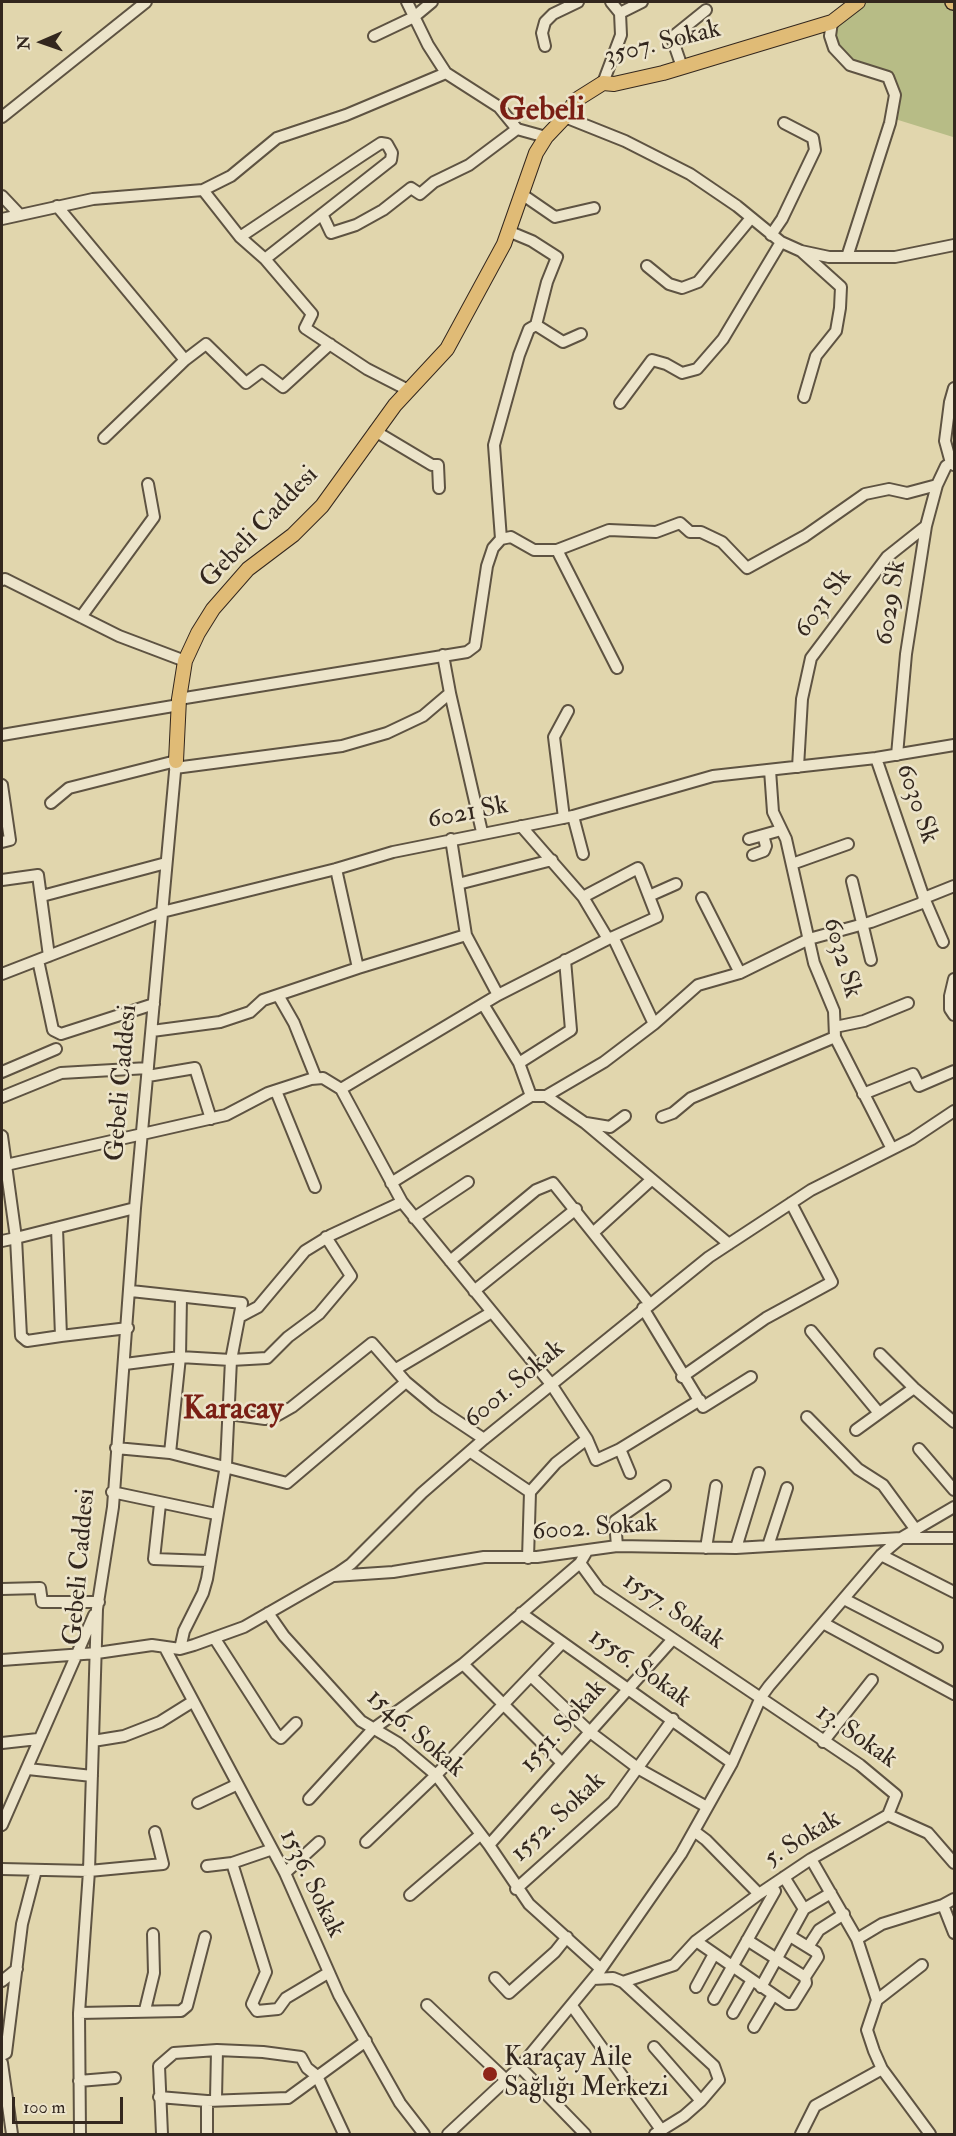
<!DOCTYPE html>
<meta charset="utf-8">
<style>
body{margin:0}
#map{position:relative;width:956px;height:2136px;overflow:hidden;background:#e1d6ad;font-family:"IM FELL Double Pica",serif}
canvas{display:block}
.frame{position:absolute;inset:0;border:3px solid #33271e;pointer-events:none}
.north{position:absolute;left:12px;top:12px;width:60px;height:60px;-webkit-text-stroke:4px #ece4ca;paint-order:stroke;rotate:268deg;font-size:16px;font-weight:700;line-height:24px;text-align:center;color:#33271e}
.north::after{content:'';display:block;margin:auto;width:21px;height:27px;background:#33271e;clip-path:polygon(50% 0,100% 100%,50% 72%,0 100%)}
.scale{position:absolute;left:12px;top:2097px;width:111px;height:27px;box-sizing:border-box;border:3px solid #33271e;border-top:0;padding-left:8px;font-size:18px;line-height:21px;white-space:nowrap;color:#33271e;-webkit-text-stroke:4px #ece4ca;paint-order:stroke}
</style>
<div id="map">
<canvas width="956" height="2136"></canvas>
<div class="frame"></div>
<div class="north">N</div>
<div class="scale">100 m</div>
</div>
<script>
const ctx = document.querySelector('canvas').getContext('2d');
ctx.lineJoin = 'round';
function fill(path, color) { ctx.fillStyle = color; ctx.fill(path, 'evenodd'); }
const toPath = rows => new Path2D(rows.map(r => 'M' + r).join(''));
function strokePath(path, color, width, dash) { ctx.strokeStyle = color; ctx.lineWidth = width; ctx.lineCap = dash ? 'butt' : 'round'; ctx.setLineDash(dash || []); ctx.stroke(path); }
function write(font, color, halo, rows, align = 'center') {
  ctx.font = font + ' "IM FELL Double Pica",serif'; ctx.lineWidth = 5; ctx.setLineDash([]); ctx.textBaseline = 'middle'; ctx.strokeStyle = halo; ctx.fillStyle = color; for (const [text, x, y, turn = 0] of rows) {
    ctx.save(); ctx.translate(x, y); ctx.rotate((+turn || 0) * Math.PI / 180); ctx.textAlign = isNaN(turn) ? turn : align; if (halo) ctx.strokeText(text, 0, 0); ctx.fillText(text, 0, 0); ctx.restore();
  }
}
fill(toPath([
 [860,2,942,2,954,5,953,137,895,119,894,81,851,64,834,40,837,28]
]), '#b7bc86');
const minor = toPath([
 [620,13,642,2],
 [832,22,830,36,834,48,850,65,888,77,895,95,890,123,847,257],
 [374,36,414,17,432,2],
 [545,46,542,33,545,22,553,14,578,2],
 [682,67,673,41,675,35,706,10],
 [446,73,499,107,517,129,546,137],
 [603,83,621,35,620,13,611,2],
 [2,117,146,2],
 [565,117,625,141,690,174,737,206,781,242,801,251,829,257,895,257,954,245],
 [203,190,240,237,265,259,312,314,305,328,367,369,408,390],
 [523,195,555,217,594,208],
 [2,196,20,215],
 [57,206,185,360,206,344,246,383,262,371,283,387,330,344],
 [322,214,331,233,356,225,383,210,411,188,420,194,434,182,469,165,517,129],
 [2,219,93,199,203,190,231,176,277,138,346,115,446,73,428,45,407,2],
 [771,235,782,219,815,150,813,138,784,123],
 [240,237,361,156,381,143,387,144,392,153,391,160,265,259],
 [801,251,841,287,840,308,836,331,816,356,804,397],
 [647,266,669,284,682,288,698,282,751,218],
 [536,325,563,342,581,334],
 [954,388,950,402,945,441,951,463,954,465],
 [620,403,652,360,666,364,682,373,697,369,723,339,781,242],
 [375,431,432,465,438,465,439,488],
 [104,438,185,360],
 [501,539,511,537,534,550,557,550,609,530,656,532,680,523,690,532,701,532,722,542,747,568,805,536,865,494,889,489,907,493,937,485],
 [557,550,617,668],
 [2,580,5,579,119,636,185,661],
 [81,617,154,517,148,484],
 [450,693,482,832],
 [179,699,467,652,475,646,487,566,493,548,501,539,494,445,519,355,529,329,536,325,547,282,557,257,532,241,508,231],
 [2,735,179,705],
 [897,755,906,654,926,526,937,485,946,466,951,463],
 [798,767,802,699,811,658,887,557,926,526],
 [175,768,342,746,387,733,423,716,450,693,443,655],
 [770,770,773,812,786,839,814,963,834,1011,835,1037,892,1149],
 [2,785,10,840,2,842],
 [51,803,69,788,176,761,135,1208,113,1507,97,1609,89,1871,79,2013,80,2134],
 [573,816,583,854],
 [564,818,554,737,568,711],
 [521,826,583,897,608,939,613,937,654,1024],
 [451,839,466,935,498,995],
 [749,839,781,830],
 [753,855,764,851,766,846,763,835],
 [792,864,848,844],
 [2,880,38,875,49,956],
 [852,881,871,960],
 [458,884,552,860],
 [42,896,166,863],
 [649,896,676,884],
 [583,897,638,868,657,917,613,937],
 [702,898,740,973],
 [943,942,924,898,954,886],
 [38,960,53,1030,61,1034,154,1004],
 [358,968,466,935],
 [2,974,162,912,336,869,393,852,573,816,713,776,876,758,954,745],
 [954,979,950,996,950,1009,954,1015],
 [278,995,294,1023,316,1078],
 [483,1004,519,1063],
 [835,1027,864,1021,908,1003],
 [152,1031,220,1022,250,1012,263,1000,358,968,336,869],
 [2,1072,56,1049],
 [148,1076,195,1068,211,1119],
 [341,1089,498,995,608,939],
 [276,1091,315,1187],
 [863,1094,913,1074,919,1086,954,1071],
 [531,1096,519,1063,571,1030,565,960],
 [546,1096,604,1062,654,1024,698,985,740,973,809,939,871,922,922,903,924,898,876,758],
 [2,1097,61,1073,148,1068],
 [662,1117,673,1113,691,1098,835,1037],
 [586,1123,610,1127,625,1116],
 [2,1136,6,1165,226,1115,268,1093,311,1079,323,1078,341,1089,402,1202,551,1384,587,1439,556,1463,530,1492],
 [6,1165,16,1238,135,1208],
 [391,1183,531,1096,546,1096,585,1123,729,1244],
 [414,1218,468,1182],
 [57,1228,61,1336,128,1328],
 [594,1232,651,1180],
 [2,1241,16,1238,21,1336,27,1341,61,1336],
 [450,1261,536,1190,553,1183,649,1303],
 [131,1291,242,1303,231,1360,226,1465,207,1579,203,1593,184,1631,180,1649],
 [474,1291,576,1209],
 [643,1308,703,1407,751,1377],
 [241,1316,258,1307,305,1251,331,1235,402,1202],
 [811,1331,879,1413],
 [880,1354,914,1388,954,1422],
 [125,1364,180,1357,231,1360,267,1358,288,1337,319,1314,351,1276,326,1237],
 [396,1369,492,1312],
 [682,1377,766,1318,832,1282,791,1203],
 [229,1414,265,1419,278,1415,292,1407,372,1343,406,1382,436,1407,484,1439],
 [807,1417,858,1469,883,1485,916,1530],
 [856,1430,914,1388],
 [587,1439,596,1460,620,1449],
 [116,1448,170,1453,287,1483,406,1382],
 [919,1449,954,1490],
 [471,1452,530,1492,528,1558],
 [170,1453,180,1357,181,1297],
 [630,1473,620,1449,700,1400],
 [112,1492,216,1514],
 [160,1504,154,1559,208,1561],
 [617,1546,615,1521,665,1486],
 [768,1546,787,1488],
 [706,1548,716,1486],
 [736,1548,759,1473],
 [587,1551,580,1563,599,1589,860,1765,896,1795,888,1815,928,1833,954,1863],
 [881,1555,954,1592],
 [334,1576,393,1572,484,1557,537,1557,617,1546,736,1548,901,1538,954,1538],
 [2,1589,40,1588,42,1602,99,1602],
 [844,1599,937,1647],
 [268,1613,284,1636,361,1721,398,1743,436,1775,489,1845,529,1904,601,1969],
 [521,1613,732,1763],
 [823,1623,954,1694],
 [215,1639,276,1734,281,1738,296,1723],
 [165,1648,285,1873,339,1995,400,2103,424,2134],
 [2,1660,97,1653,152,1645,180,1649,194,1645,244,1627,338,1573,351,1564,422,1493,484,1439,709,1257,811,1190,912,1139,954,1111],
 [463,1664,561,1762],
 [531,1676,590,1732,639,1769,707,1807],
 [93,1741,124,1736,160,1722,192,1702],
 [823,1742,872,1680],
 [2,1743,38,1739],
 [28,1769,92,1776],
 [309,1799,373,1729,463,1664,580,1563],
 [198,1803,236,1785],
 [2,1825,94,1615],
 [694,1831,706,1840,759,1894,811,1859,888,1815],
 [366,1842,436,1775,562,1643],
 [489,1845,672,1640],
 [270,1850,232,1863,266,1972,252,2004,257,2011,278,2009,286,1998,328,1973],
 [811,1859,857,1939,877,2000,867,2030,874,2051,882,2069,930,2134],
 [207,1866,232,1863],
 [2,1869,89,1871,163,1864,155,1832],
 [285,1873,319,1842],
 [516,1889,613,1802,673,1719],
 [410,1895,480,1835],
 [954,1899,943,1905,954,1933],
 [804,1909,831,1893],
 [790,1936,816,1952,818,1957,805,1977],
 [857,1939,882,1924,943,1905],
 [696,1941,787,2004,793,2004,806,1983,805,1977,747,1940],
 [808,1947,819,1930,844,1914],
 [495,1978,509,1993,555,1952,567,1937],
 [593,1979,613,1978,623,1982,674,1965,696,1941,759,1894],
 [2,1981,17,1969],
 [623,1982,714,2066,719,2080,701,2101],
 [696,1987,714,1954],
 [761,1987,804,1909,784,1877],
 [714,1999,775,1891,771,1886],
 [877,2000,922,1965],
 [427,2005,505,2079],
 [572,2006,662,2131],
 [145,2010,154,1973,153,1934],
 [79,2013,181,2011,187,2006,205,1937],
 [733,2013,752,1980],
 [754,2027,773,1995],
 [654,2047,701,2101,684,2116,655,2134],
 [2,2055,6,2053,22,1924,36,1870],
 [2,2063,12,2134],
 [520,2067,585,2134],
 [79,2081,115,2078],
 [159,2097,207,2101,288,2098,366,2041],
 [216,2099,217,2050],
 [162,2134,159,2066,174,2053,217,2050,263,2052,301,2057,307,2068,317,2076,344,2134],
 [207,2134,207,2101],
 [448,2134,520,2067,601,1969,681,1854,732,1763,761,1697,769,1686,881,1555,901,1538,954,1507],
 [801,2134,815,2106,882,2069]
]);
const major = toPath([
 [176,761,179,699,185,661,198,633,213,609,248,569,293,535,322,506,395,405,447,349,504,244,536,153,546,137,565,117,576,100,603,83,614,84,663,73,832,22,858,2]
]);
const highway = toPath([
 [953,2,954,2]
]);
strokePath(minor, '#5e5342', 14);
strokePath(major, '#33271e', 16);
strokePath(highway, '#33271e', 18);
strokePath(minor, '#ece4ca', 10);
strokePath(major, '#e0bb76', 14);
strokePath(highway, '#e0bb76', 15);
for (const [x, y, r, color] of [
 [490,2074,8,"#8f2418"]
]) { const dot = new Path2D(); dot.arc(x, y, r, 0, 2 * Math.PI); ctx.fillStyle = color; ctx.fill(dot); strokePath(dot, '#ece4ca', 2); }
write('26px', '#33271e', '#ece4ca', [
 ["3507. Sokak",663,44,-14],
 ["Gebeli Caddesi",260,528,-46],
 ["6029 Sk",892,603,-81],
 ["6031 Sk",824,604,-54],
 ["6030 Sk",916,804,71],
 ["6021 Sk",468,814,-11],
 ["6032 Sk",841,958,74],
 ["Gebeli Caddesi",123,1083,-85],
 ["6001. Sokak",515,1385,-40],
 ["6002. Sokak",595,1529,-4],
 ["Gebeli Caddesi",81,1567,-85],
 ["1557. Sokak",673,1612,34],
 ["1556. Sokak",639,1669,35],
 ["1551. Sokak",564,1727,-48],
 ["1546. Sokak",415,1734,41],
 ["13. Sokak",856,1737,35],
 ["1552. Sokak",559,1818,-43],
 ["5. Sokak",803,1840,-32],
 ["1536. Sokak",311,1884,64]
]);
write('26px', '#33271e', '#ece4ca', [
 ["Karaçay Aile",504,2059],
 ["Sağlığı Merkezi",504,2089]
], 'left');
write('bold 32px', '#7a1f14', '#ece4ca', [
 ["Gebeli",542,112],
 ["Karacay",233,1411]
]);
</script>
